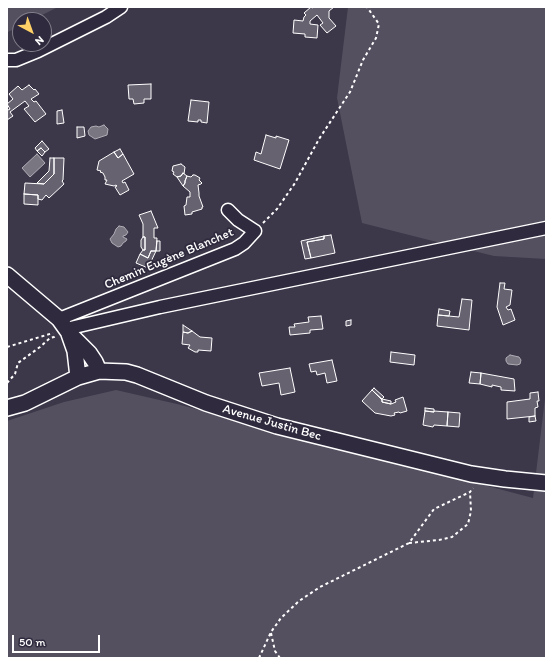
<!DOCTYPE html>
<meta charset="utf-8">
<style>
body{margin:0}
#map{position:relative;width:553px;height:665px;overflow:hidden;background:#3c3749;font-family:Itim,sans-serif}
canvas{display:block}
.frame{position:absolute;inset:0;border:8px solid #fff;pointer-events:none}
.north{position:absolute;left:12px;top:12px;width:40px;height:40px;box-sizing:border-box;background:#2f2a3d;border:1px solid #827f8b;border-radius:50%;rotate:139deg;font-size:11px;font-weight:700;line-height:16px;text-align:center;color:#fff}
.north::after{content:'';display:block;margin:auto;width:14px;height:18px;background:#ffd166;clip-path:polygon(50% 0,100% 100%,50% 72%,0 100%)}
.scale{position:absolute;left:12px;top:635px;width:88px;height:18px;box-sizing:border-box;border:2px solid #fff;border-top:0;padding-left:5px;font-size:12px;line-height:14px;white-space:nowrap;color:#fff;-webkit-text-stroke:3px #2f2a3d;paint-order:stroke}
</style>
<div id="map">
<canvas width="553" height="665"></canvas>
<div class="frame"></div>
<div class="north">N</div>
<div class="scale">50 m</div>
</div>
<script>
const ctx = document.querySelector('canvas').getContext('2d');
ctx.lineJoin = 'round';
function fill(path, color) { ctx.fillStyle = color; ctx.fill(path, 'evenodd'); }
const toPath = rows => new Path2D(rows.map(r => 'M' + r).join(''));
function strokePath(path, color, width, dash) { ctx.strokeStyle = color; ctx.lineWidth = width; ctx.lineCap = dash ? 'butt' : 'round'; ctx.setLineDash(dash || []); ctx.stroke(path); }
function write(font, color, halo, rows, align = 'center') {
  ctx.font = font + ' Itim,sans-serif'; ctx.lineWidth = 3.5; ctx.setLineDash([]); ctx.textBaseline = 'middle'; ctx.strokeStyle = halo; ctx.fillStyle = color; for (const [text, x, y, turn = 0] of rows) {
    ctx.save(); ctx.translate(x, y); ctx.rotate((+turn || 0) * Math.PI / 180); ctx.textAlign = isNaN(turn) ? turn : align; if (halo) ctx.strokeText(text, 0, 0); ctx.fillText(text, 0, 0); ctx.restore();
  }
}
fill(toPath([
 [7,7,58,7,32,20,20,20,20,26,8,32,7,32],
 [348,7,546,7,546,259,494,256,429,240,362,223,337,98],
 [116,390,177,404,533,498,546,390,546,658,7,658,7,421,64,402]
]), '#555060');
const water = toPath([
 [104,125,108,129,107,135,95,139,89,135,88,131,91,127,96,126,99,127,104,125],
 [37,154,45,163,30,177,22,168,37,154],
 [119,226,124,227,128,232,126,235,123,236,123,237,127,239,126,241,123,243,121,246,118,247,112,243,110,239,114,234,116,229,119,226],
 [510,355,519,357,521,360,520,364,517,365,508,364,506,361,506,358,510,355]
]);
fill(water, '#797682');
strokePath(water, '#afadb4', 1);
const building = toPath([
 [311,7,313,8,314,7,334,7,329,11,329,18,336,26,327,33,320,25,323,23,317,15,310,21,310,24,318,25,317,38,305,37,305,34,293,33,294,20,303,21,304,17,306,15,304,13,311,7],
 [151,84,151,99,144,99,144,103,134,104,133,99,129,99,128,85,151,84],
 [29,85,34,90,35,89,39,94,31,99,34,102,36,101,46,114,35,122,24,109,29,106,25,101,10,112,13,116,7,120,7,109,8,110,10,109,7,104,13,99,9,94,18,86,22,90,29,85],
 [191,100,209,102,207,123,201,122,201,120,198,120,198,122,188,121,191,100],
 [62,110,64,123,57,124,57,111,62,110],
 [77,127,84,127,85,136,77,138,77,127],
 [266,135,276,138,276,136,289,140,280,169,254,160,256,152,261,154,266,135],
 [42,141,49,149,45,152,41,148,37,151,35,148,42,141],
 [41,148,45,152,42,156,37,151,41,148],
 [120,149,123,154,118,158,114,152,120,149],
 [114,152,118,158,123,154,134,174,122,181,123,183,125,182,129,190,120,195,115,187,117,186,116,185,114,186,105,184,107,180,105,180,105,177,103,173,100,172,101,171,97,170,99,161,114,152],
 [50,158,54,158,54,174,44,184,37,183,49,171,50,158],
 [54,158,64,158,63,180,62,181,64,184,49,198,46,195,42,200,38,199,38,195,24,194,25,183,44,184,54,174,54,158],
 [181,164,185,167,184,174,183,173,181,176,177,177,173,174,174,172,172,171,173,166,181,164],
 [183,173,187,176,185,181,185,183,183,186,177,177,181,176,183,173],
 [193,175,195,175,200,178,199,180,202,183,201,184,198,185,199,193,199,196,203,207,202,207,202,209,192,212,192,214,185,215,184,206,186,205,187,197,190,197,190,192,183,186,185,183,185,181,187,176,191,177,193,175],
 [24,194,38,195,38,205,24,204,24,194],
 [151,211,158,228,154,228,154,238,157,238,156,251,151,251,148,258,140,254,143,250,145,250,145,237,143,237,143,224,139,215,151,211],
 [331,235,335,253,311,258,307,242,324,239,324,236,331,235],
 [324,236,324,239,307,242,311,258,305,259,301,241,324,236],
 [143,237,145,237,145,250,143,250,141,247,141,240,143,237],
 [157,241,160,241,160,251,156,251,157,241],
 [151,251,156,251,148,268,136,263,140,254,148,258,151,251],
 [500,283,505,283,504,289,512,290,510,305,506,307,508,310,511,309,515,320,503,325,497,307,500,283],
 [462,299,472,300,469,330,437,326,438,315,459,317,462,299],
 [439,309,450,311,449,316,438,315,439,309],
 [321,316,323,329,310,330,310,333,290,335,289,327,295,327,294,324,309,322,308,317,321,316],
 [351,320,351,325,346,326,346,321,351,320],
 [183,325,192,331,188,333,183,332,183,325],
 [192,331,200,337,212,338,211,351,198,350,198,352,195,352,188,348,190,345,182,344,183,332,188,333,192,331],
 [391,352,415,355,414,365,390,362,391,352],
 [332,360,337,381,327,383,325,373,317,375,316,371,311,372,309,364,332,360],
 [290,368,295,392,281,395,279,383,262,386,259,373,290,368],
 [471,372,481,373,480,384,469,383,471,372],
 [481,373,514,379,515,391,501,390,501,387,492,385,492,387,480,384,481,373],
 [374,388,384,397,382,399,372,390,374,388],
 [372,390,382,400,382,402,391,404,396,402,395,400,403,397,407,411,400,413,399,412,394,413,395,415,391,416,375,413,362,401,372,390],
 [538,392,539,401,537,401,538,407,535,408,535,416,507,419,507,402,530,399,530,393,538,392],
 [382,399,391,401,391,404,382,402,382,399],
 [425,408,434,409,434,412,425,411,425,408],
 [425,411,434,412,434,411,448,412,447,426,434,425,433,427,423,425,425,411],
 [448,412,460,413,459,427,447,426,448,412],
 [535,416,536,421,529,422,529,417,535,416]
]);
fill(building, '#666270');
strokePath(building, '#fff', 1);
const minor = toPath([
 [7,60,16,60,38,51,106,17,121,7],
 [59,319,235,249,244,243,255,231,238,220,228,210],
 [66,329,160,307,546,228]
]);
const tertiary = toPath([
 [7,275,59,319,69,333,89,353,95,362,99,371],
 [69,334,75,351,78,377],
 [7,408,25,403,78,377,99,371,126,372,137,375,206,403,277,426,471,474,505,479,546,483]
]);
strokePath(minor, '#fff', 15);
strokePath(tertiary, '#fff', 18);
strokePath(toPath([
 [263,223,277,209,295,183,319,139,350,92,363,60,376,38,379,24,367,7],
 [7,347,53,333],
 [7,383,15,374,18,363,40,347,50,338,54,337,56,335],
 [409,543,439,540,452,537,468,524,471,511,470,492],
 [271,633,275,651,280,658],
 [259,658,271,632,281,618,299,601,320,587,409,543,434,509,470,492,473,488]
]), '#fff', 2, [3, 3]);
strokePath(minor, '#2f2a3d', 12);
strokePath(tertiary, '#2f2a3d', 15);
write('13px', '#fff', '#2f2a3d', [
 ["Chemin Eugène Blanchet",169,259,-23],
 ["Avenue Justin Bec",272,423,16]
]);
</script>
